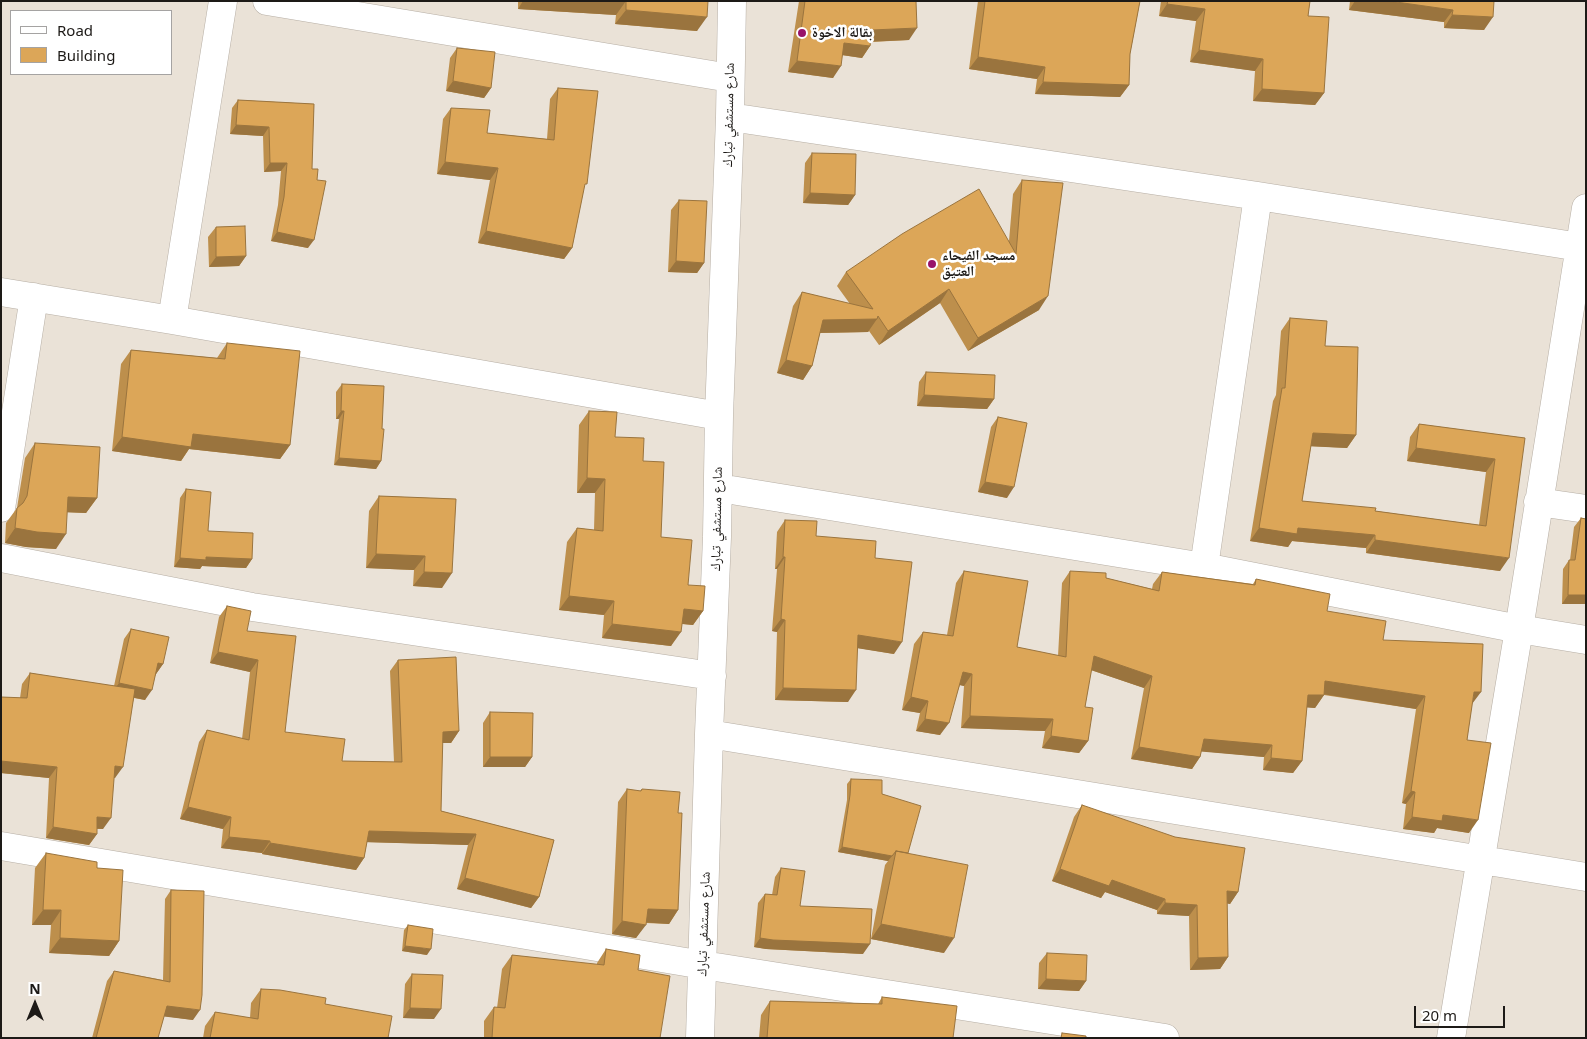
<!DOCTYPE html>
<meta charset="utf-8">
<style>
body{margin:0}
#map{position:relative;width:1587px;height:1039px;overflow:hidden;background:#eae2d7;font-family:"Noto Sans",sans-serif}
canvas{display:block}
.frame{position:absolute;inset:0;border:2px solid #1d1a17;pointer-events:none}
.legend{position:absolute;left:10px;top:10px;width:162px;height:65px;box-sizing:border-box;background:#fff;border:1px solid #a5a3a2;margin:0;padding:6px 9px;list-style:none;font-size:15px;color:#1d1a17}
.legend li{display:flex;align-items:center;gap:10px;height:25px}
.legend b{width:25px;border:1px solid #a5a3a2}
.north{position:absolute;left:10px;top:979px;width:50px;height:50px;-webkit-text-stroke:4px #fff;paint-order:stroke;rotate:0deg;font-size:14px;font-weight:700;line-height:20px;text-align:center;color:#1d1a17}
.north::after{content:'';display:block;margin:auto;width:18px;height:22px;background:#1d1a17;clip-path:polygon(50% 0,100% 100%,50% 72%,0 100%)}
.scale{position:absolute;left:1414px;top:1006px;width:91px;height:22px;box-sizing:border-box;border:2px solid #1d1a17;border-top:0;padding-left:6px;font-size:15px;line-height:18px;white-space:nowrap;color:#1d1a17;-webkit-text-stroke:4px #fff;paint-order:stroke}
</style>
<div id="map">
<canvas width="1587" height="1039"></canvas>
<div class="frame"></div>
<ul class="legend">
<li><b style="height:6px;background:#fff"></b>Road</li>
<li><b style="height:14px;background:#dca658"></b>Building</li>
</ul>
<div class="north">N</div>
<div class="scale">20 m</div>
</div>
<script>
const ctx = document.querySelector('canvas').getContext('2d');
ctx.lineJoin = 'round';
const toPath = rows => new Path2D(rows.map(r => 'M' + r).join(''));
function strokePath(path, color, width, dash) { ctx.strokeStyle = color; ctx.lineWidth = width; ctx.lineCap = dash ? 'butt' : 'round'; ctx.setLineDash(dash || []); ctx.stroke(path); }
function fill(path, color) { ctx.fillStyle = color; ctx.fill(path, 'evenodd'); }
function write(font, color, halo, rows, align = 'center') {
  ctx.font = font + ' "Noto Sans","Noto Naskh Arabic",sans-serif'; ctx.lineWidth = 5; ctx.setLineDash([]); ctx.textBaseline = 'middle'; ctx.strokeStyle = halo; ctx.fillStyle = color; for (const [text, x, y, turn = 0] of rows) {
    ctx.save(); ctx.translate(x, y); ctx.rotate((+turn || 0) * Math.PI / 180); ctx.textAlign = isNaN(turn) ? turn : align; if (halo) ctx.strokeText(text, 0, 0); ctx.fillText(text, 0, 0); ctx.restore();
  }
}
const minor = toPath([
 [267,1,730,78],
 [730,117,1258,196,1586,248],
 [1,292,172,320,719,416],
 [172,320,223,1],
 [719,488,1204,567,1519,629,1586,640],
 [1538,502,1586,509],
 [1,508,34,297],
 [1,558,252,607,712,676],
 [1204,567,1258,196],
 [709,734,1586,877],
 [1,846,703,965,1165,1038],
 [700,1038,709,734,717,537,719,416,730,117,732,1],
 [1451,1038,1519,629,1586,208]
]);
strokePath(minor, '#b6aea4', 29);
strokePath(minor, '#fff', 28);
fill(toPath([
 [518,1,708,1,697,31,615,24,616,15,518,9],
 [799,1,916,1,909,40,871,42,870,46,862,58,842,55,833,78,788,72],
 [978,1,1140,1,1130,54,1129,85,1120,97,1035,94,1037,79,969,69],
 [1161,1,1310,1,1308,16,1324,93,1315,105,1253,101,1255,71,1190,62,1196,21,1159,16],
 [1350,1,1494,1,1484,30,1444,28,1444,22,1349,10],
 [457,48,491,88,484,98,446,91,450,58],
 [558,88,584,188,572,248,564,259,478,243,490,180,437,174,443,119,451,108,487,133,547,139,550,99],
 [238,100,314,104,308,248,271,241,278,205,281,171,264,172,263,136,230,134,232,108],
 [812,153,855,195,848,205,803,203,805,163],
 [1022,180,1039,310,968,351,940,303,879,345,869,331,868,332,820,333,812,366,803,380,777,373,793,306,802,292,850,304,837,286,846,272,1009,241,1013,194],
 [679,200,704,263,697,273,668,272,671,210],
 [216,227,246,256,239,266,209,267,208,237],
 [1290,318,1325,346,1356,435,1347,448,1311,446,1302,501,1479,525,1486,472,1407,461,1410,437,1419,424,1525,438,1500,571,1366,553,1366,548,1292,541,1288,547,1250,541,1273,401,1276,395,1281,331],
 [227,343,290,445,280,459,189,449,181,461,112,451,121,364,131,350,217,358],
 [926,372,994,399,987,409,917,406,919,382],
 [342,384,382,429,381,461,376,469,334,465,339,419,336,419,336,392],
 [589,411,615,437,643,461,661,537,703,611,693,625,682,624,671,646,602,638,604,615,559,610,567,542,577,528,594,530,595,493,577,493,579,425],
 [998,417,1007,498,978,492,991,427],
 [35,443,97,498,86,513,67,512,56,549,26,547,5,543,6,523,17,508,25,458],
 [186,489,208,531,252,559,246,568,202,566,200,569,174,567,180,498],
 [379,496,456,499,442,588,413,586,414,570,366,568,369,511],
 [1581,518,1586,519,1586,604,1562,604,1563,569,1569,560,1570,560,1574,527],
 [785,520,816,536,875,558,894,654,858,648,848,702,775,700,777,632,772,631,777,569,775,569,777,532],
 [964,571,1017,647,1058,656,1062,583,1070,571,1106,578,1152,589,1153,584,1162,572,1253,584,1256,579,1327,611,1383,640,1472,704,1467,740,1469,833,1437,828,1434,833,1403,829,1406,804,1402,803,1416,709,1324,695,1315,708,1307,707,1302,761,1293,773,1263,770,1264,757,1201,751,1200,757,1192,769,1131,759,1144,688,1091,670,1085,707,1088,741,1079,753,1042,748,1045,731,961,728,964,686,960,685,940,735,916,731,920,713,902,710,914,644,923,632,947,635,956,583],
 [227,606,247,631,285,732,342,761,394,762,390,671,398,660,459,731,451,743,442,743,441,811,554,840,539,897,531,908,457,889,468,845,367,842,364,858,356,870,262,854,262,853,221,848,223,829,180,819,199,742,207,730,242,739,250,672,210,663,219,617],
 [131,629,163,664,156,674,145,700,134,698,115,778,114,778,103,829,97,829,97,834,89,845,46,838,49,778,1,773,1,697,20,698,22,684,30,673,114,686,124,639],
 [490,712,532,757,525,767,483,767,483,723],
 [851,779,882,794,908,853,944,953,871,939,885,865,888,861,838,852,847,800,847,784],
 [627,789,640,791,642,789,678,813,678,910,669,924,646,923,636,938,612,934,618,802],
 [1082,805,1238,892,1230,904,1227,903,1228,957,1220,969,1190,970,1189,916,1157,914,1157,910,1105,892,1101,898,1052,881,1074,817],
 [46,853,97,868,119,941,109,956,49,953,51,925,32,925,35,868],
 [781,868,800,906,863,954,766,949,754,947,758,903,765,894,772,895,775,877],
 [171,890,193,1020,164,1016,158,1038,92,1038,107,981,114,971,163,980,165,899],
 [408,925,427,955,402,951,404,930],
 [606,949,638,970,660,1038,484,1038,484,1021,494,1007,497,1008,502,969,512,955,597,965,597,963],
 [1047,953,1086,981,1079,991,1038,989,1039,963],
 [412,974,434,1019,403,1018,405,984],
 [261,989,325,1004,388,1038,203,1038,205,1026,215,1012,250,1018,251,1003],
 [882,997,953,1038,759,1038,761,1015,770,1001,878,1004]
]), '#bd8f4c');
fill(toPath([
 [523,1,626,1,616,15,518,9],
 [1355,1,1389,1,1453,10,1444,22,1349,10],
 [1167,4,1205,9,1196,21,1159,16],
 [626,10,707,17,697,31,615,24],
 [1452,15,1493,17,1484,30,1444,28],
 [917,28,909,40,864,42,872,30],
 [844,43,870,46,862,58,835,54],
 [1199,50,1263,59,1255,71,1190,62],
 [978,57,1045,67,1037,79,969,69],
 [797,61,841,66,833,78,788,72],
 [453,81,491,88,484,98,446,91],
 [1043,82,1129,85,1120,97,1035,94],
 [1262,89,1324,93,1315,105,1253,101],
 [236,125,269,127,263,136,230,134],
 [445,162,498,168,490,180,437,174],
 [270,163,287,163,281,171,264,172],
 [810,193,855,195,848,205,803,203],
 [486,231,572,248,564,259,478,243],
 [277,232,314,240,308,248,271,241],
 [246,256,239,266,209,267,216,257],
 [676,261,704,263,697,273,668,272],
 [949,289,940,303,879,345,888,331],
 [1048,296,1039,310,968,351,978,338],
 [877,319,868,332,814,333,823,320],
 [786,360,812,366,803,380,777,373],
 [924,395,994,399,987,409,917,406],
 [341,411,344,411,339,419,336,419],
 [1313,433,1356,435,1347,448,1304,446],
 [193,434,290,445,280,459,189,449,181,461,112,451,122,437],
 [1416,448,1495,459,1486,472,1407,461],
 [339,458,381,461,376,469,334,465],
 [587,478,605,479,595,493,577,493],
 [985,482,1014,487,1007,498,978,492],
 [68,497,97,498,86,513,58,512],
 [15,528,66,534,56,549,26,547,5,543],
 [1259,528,1298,528,1375,535,1366,548,1292,541,1288,547,1250,541],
 [1375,540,1509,558,1500,571,1366,553],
 [376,554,425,556,414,570,366,568],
 [206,557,252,559,246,568,202,566,200,569,174,567,180,558],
 [783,557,785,557,777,569,775,569],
 [424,572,452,573,442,588,413,586],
 [1568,595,1586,595,1586,604,1562,604],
 [569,596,614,601,604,615,559,610],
 [684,609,703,611,693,625,674,623],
 [781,619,785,620,777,632,772,631],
 [612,624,681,632,671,646,602,638],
 [858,635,902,642,894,654,850,647],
 [218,652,258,660,250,672,210,663],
 [1094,656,1152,676,1144,688,1085,668],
 [158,663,163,664,156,674,151,673],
 [963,672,972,674,964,686,955,684],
 [1325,681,1425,696,1416,709,1316,693],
 [119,683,152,690,145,700,112,693],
 [783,688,856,690,848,702,775,700],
 [1474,692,1481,692,1472,704],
 [1308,695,1324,695,1315,708,1300,707],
 [911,697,928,701,920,713,902,710],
 [970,716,1053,719,1045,731,961,728],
 [925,719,949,723,940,735,916,731],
 [459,731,451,743,435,743,443,732],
 [1051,736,1088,741,1079,753,1042,748],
 [1204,739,1272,745,1264,757,1195,751],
 [1139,747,1200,757,1192,769,1131,759],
 [490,757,532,757,525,767,483,767],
 [1271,758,1302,761,1293,773,1263,770],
 [1,761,57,767,49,778,1,773],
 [115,766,123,767,115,778,107,777],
 [1411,791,1415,792,1406,804,1402,803],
 [188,807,231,817,223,829,180,819],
 [1443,815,1478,820,1469,833,1437,828,1434,833,1403,829,1412,817],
 [97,817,111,818,103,829,90,828],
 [53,827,97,834,89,845,46,838],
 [369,831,476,834,468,845,361,842],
 [229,837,270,841,262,853,221,848],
 [270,843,364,858,356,870,262,854],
 [842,847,892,856,888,861,838,852],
 [1060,869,1112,880,1165,899,1157,910,1105,892,1101,898,1052,881],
 [465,878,539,897,531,908,457,889],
 [1227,891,1238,892,1230,904,1219,902],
 [1165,903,1197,905,1189,916,1157,914],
 [648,909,678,910,669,924,639,922],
 [43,910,61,910,51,925,32,925],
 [622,921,646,925,636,938,612,934],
 [881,924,954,938,944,953,871,939],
 [60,938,119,941,109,956,49,953],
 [760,938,870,944,863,954,766,949,754,947],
 [405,946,431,949,427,955,402,951],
 [1228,957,1220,969,1190,970,1198,958],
 [1046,979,1086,981,1079,991,1038,989],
 [167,1006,200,1010,193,1020,160,1016],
 [410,1008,441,1009,434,1019,403,1018]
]), '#9a743e');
const building = toPath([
 [626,1,708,1,707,17,626,10,626,1],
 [805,1,916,1,917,28,872,30,870,46,844,43,841,66,797,61,805,1],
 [985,1,1140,1,1130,54,1129,85,1043,82,1045,67,978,57,985,1],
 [1168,1,1310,1,1308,16,1329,17,1324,93,1262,89,1263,59,1199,50,1205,9,1167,4,1168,1],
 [1389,1,1494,1,1493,17,1452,15,1453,10,1389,1],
 [457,48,495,52,491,88,453,81,457,48],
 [558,88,598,91,587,184,585,184,572,248,486,231,498,168,445,162,451,108,490,110,487,133,554,140,558,88],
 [238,100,314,104,312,169,318,169,317,180,326,181,314,240,277,232,284,197,287,163,270,163,269,127,236,125,238,100],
 [812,153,856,154,855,195,810,193,812,153],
 [1022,180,1063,183,1048,296,978,338,949,289,888,331,878,316,877,319,823,320,812,366,786,360,802,292,873,309,846,272,902,234,979,189,1016,254,1022,180],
 [679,200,707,201,704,263,676,261,679,200],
 [245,226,246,256,216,257,216,227,245,226],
 [1290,318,1327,321,1325,346,1358,347,1356,435,1313,433,1302,501,1376,508,1375,511,1486,526,1495,459,1416,448,1419,424,1525,438,1509,558,1375,540,1375,535,1298,528,1297,534,1259,528,1282,388,1285,388,1290,318],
 [227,343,300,351,290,445,193,434,191,447,122,437,131,350,225,359,227,343],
 [926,372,995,375,994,399,924,395,926,372],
 [342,384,384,386,382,429,384,429,381,461,339,458,344,411,341,411,342,384],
 [589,411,617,412,615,437,644,438,643,461,664,462,661,537,692,540,688,585,705,586,703,611,684,609,681,632,612,624,614,601,569,596,577,528,603,531,605,479,587,478,589,411],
 [998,417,1027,423,1014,487,985,482,998,417],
 [35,443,100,447,97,498,68,497,66,534,37,532,15,528,17,508,23,503,27,496,35,443],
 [186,489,211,492,208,531,253,533,252,559,206,557,206,560,180,558,186,489],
 [379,496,456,499,452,573,424,572,425,556,376,554,379,496],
 [1581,518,1586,519,1586,595,1568,595,1569,560,1575,560,1581,518],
 [785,520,817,521,816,536,876,541,875,558,912,562,902,642,858,635,856,690,783,688,785,620,781,619,785,557,783,557,785,520],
 [964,571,1028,581,1017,647,1066,657,1070,571,1106,573,1106,578,1159,591,1162,572,1255,585,1256,579,1330,594,1327,611,1386,621,1383,640,1483,644,1481,692,1474,692,1467,740,1491,743,1478,820,1443,815,1442,821,1412,817,1415,792,1411,791,1425,696,1325,681,1324,695,1308,695,1302,761,1271,758,1272,745,1204,739,1200,757,1139,747,1152,676,1094,656,1085,707,1093,708,1088,741,1051,736,1053,719,970,716,972,674,963,672,949,723,925,719,928,701,911,697,923,632,953,636,964,571],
 [227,606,251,611,247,631,296,636,285,732,345,739,342,761,402,762,398,660,456,657,459,731,443,732,441,811,554,840,539,897,465,878,476,834,369,831,364,858,270,843,270,841,229,837,231,817,188,807,207,730,249,740,258,660,218,652,227,606],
 [131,629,169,637,163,664,158,663,152,690,119,683,131,629],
 [30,673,135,689,123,767,115,766,111,818,97,817,97,834,53,827,57,767,1,761,1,697,27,698,30,673],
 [490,712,533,713,532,757,490,757,490,712],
 [851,779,882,780,882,794,921,806,908,853,896,851,892,856,842,847,850,795,851,779],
 [627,789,641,791,642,789,680,792,678,813,682,813,678,910,648,909,646,925,622,921,627,789],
 [1082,805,1175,837,1245,848,1238,892,1227,891,1228,957,1198,958,1197,905,1165,903,1165,899,1112,880,1109,886,1060,869,1082,805],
 [896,851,968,865,954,938,881,924,896,851],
 [46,853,97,862,97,868,123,870,119,941,60,938,61,910,43,910,46,853],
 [781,868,805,871,800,906,872,909,870,944,773,940,760,938,765,894,777,895,781,868],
 [171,890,204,891,202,995,200,1010,167,1006,158,1038,96,1038,114,971,170,982,171,890],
 [408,925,433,929,431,949,405,946,408,925],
 [606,949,640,955,638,970,670,976,660,1038,492,1038,494,1007,505,1008,512,955,604,965,606,949],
 [1047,953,1087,955,1086,981,1046,979,1047,953],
 [412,974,443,975,441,1009,410,1008,412,974],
 [261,989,280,990,326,998,325,1004,392,1016,388,1038,210,1038,215,1012,258,1019,261,989],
 [882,997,957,1006,953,1038,767,1038,770,1001,882,1004,882,997],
 [1062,1033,1086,1036,1086,1038,1061,1038,1062,1033]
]);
fill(building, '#dca658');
strokePath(building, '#9a743e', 1);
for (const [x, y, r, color] of [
 [802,33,5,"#981369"],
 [932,264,5,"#981369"]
]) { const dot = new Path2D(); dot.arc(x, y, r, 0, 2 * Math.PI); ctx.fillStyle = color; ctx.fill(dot); strokePath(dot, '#fff', 2); }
write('bold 14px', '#1d1a17', '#fff', [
 ["بقالة الاخوة",812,33],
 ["مسجد الفيحاء",942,256],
 ["العتيق",942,272]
], 'left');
write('14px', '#1d1a17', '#fff', [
 ["شارع مستشفي تبارك",729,115,-89],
 ["شارع مستشفي تبارك",717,519,-89],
 ["شارع مستشفي تبارك",704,924,-88]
]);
</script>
